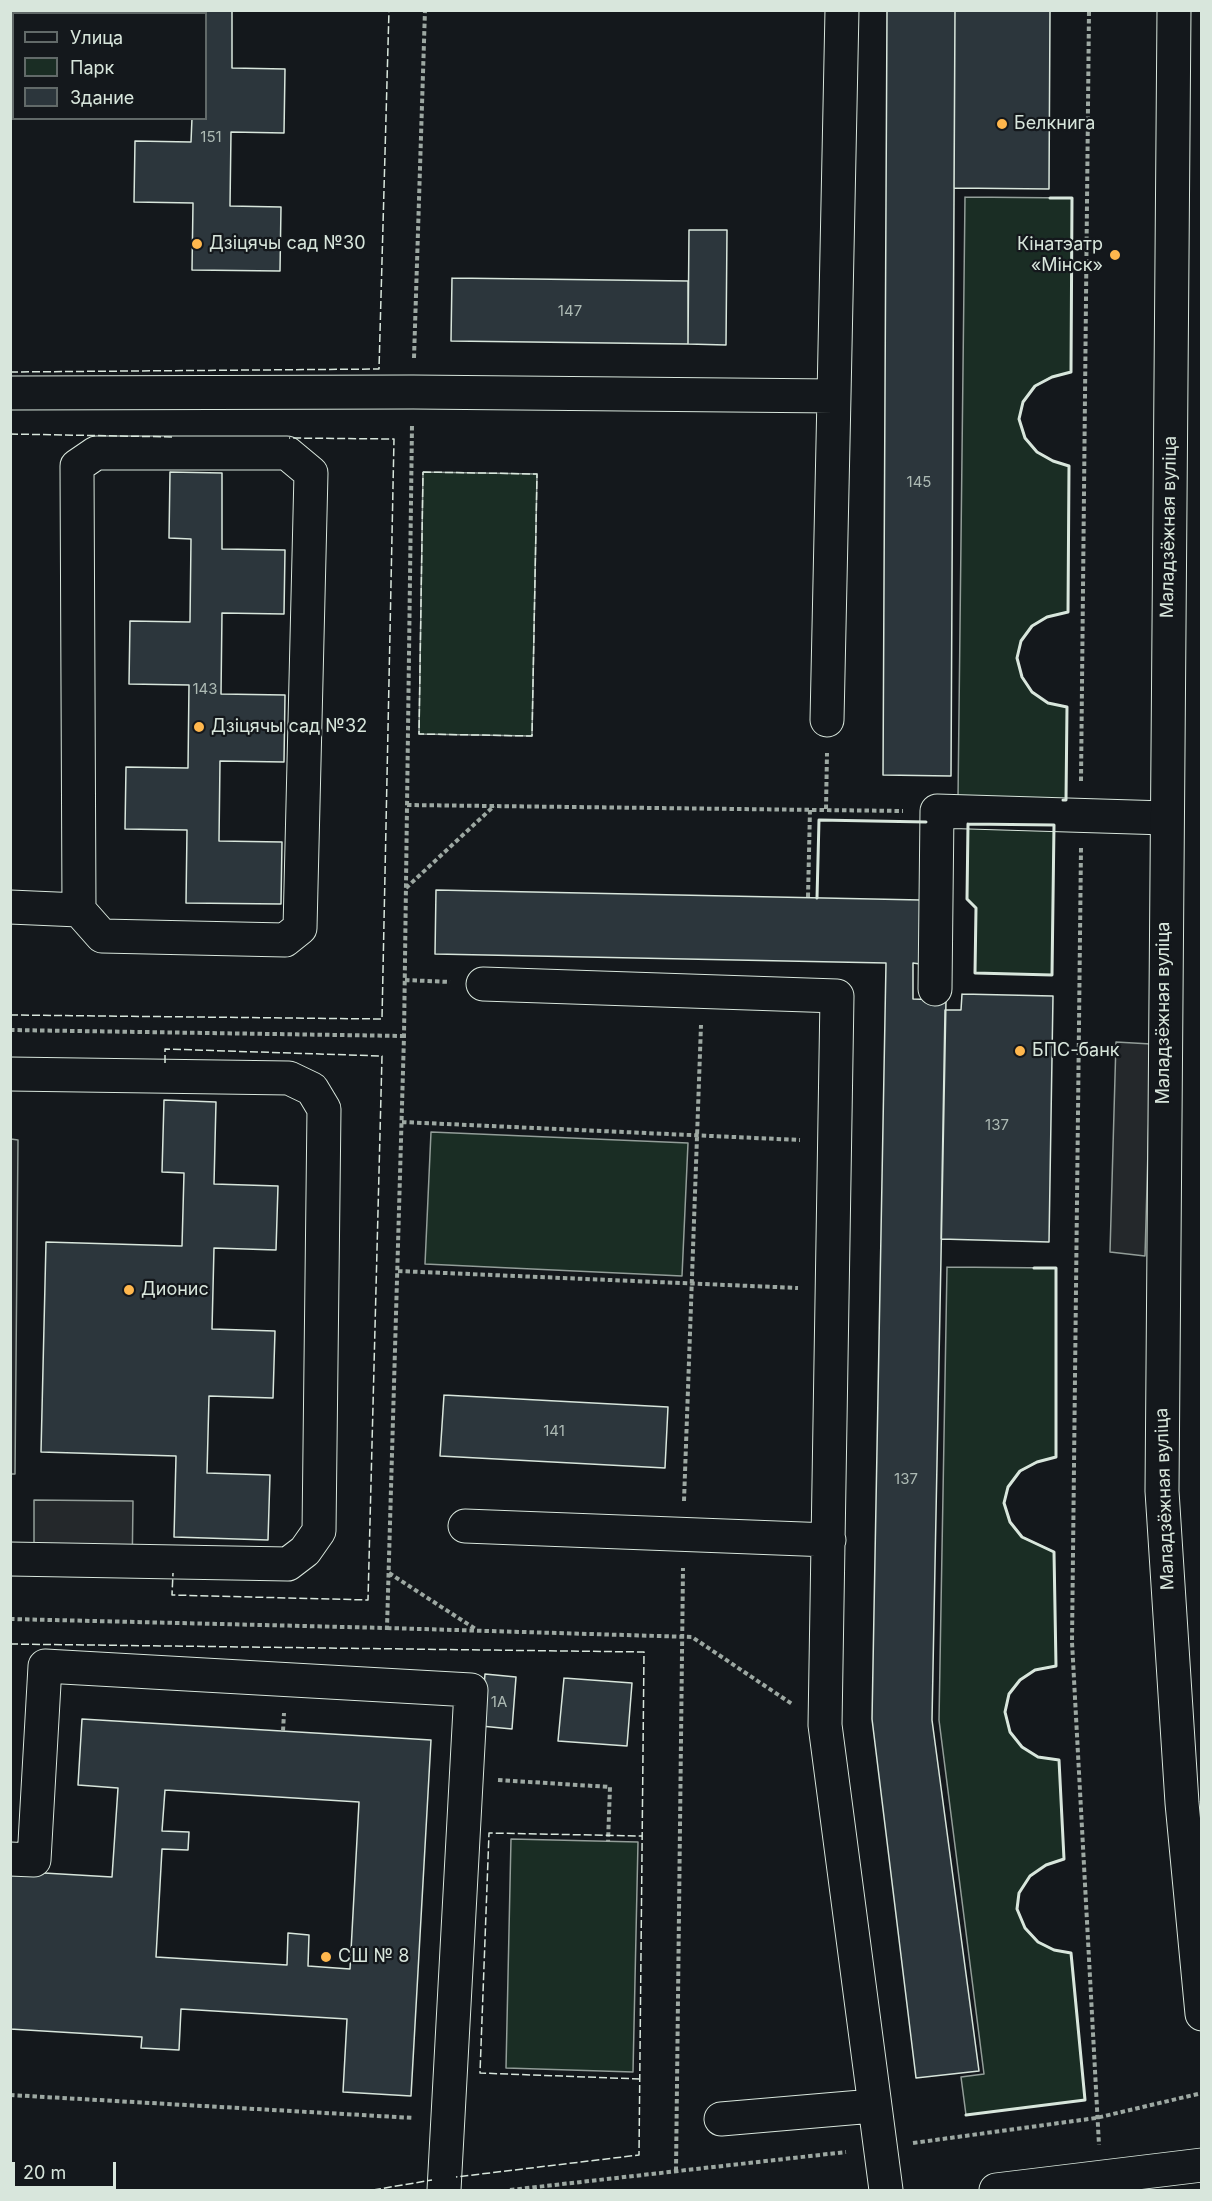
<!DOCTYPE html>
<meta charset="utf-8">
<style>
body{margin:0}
#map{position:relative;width:1212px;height:2201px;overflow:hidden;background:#14181c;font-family:Inter,sans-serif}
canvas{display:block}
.frame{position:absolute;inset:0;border:12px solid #d8e6dc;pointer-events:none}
.legend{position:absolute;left:12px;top:12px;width:195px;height:108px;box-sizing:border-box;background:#14181c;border:2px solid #626a69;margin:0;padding:8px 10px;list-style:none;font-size:18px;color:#d8e6dc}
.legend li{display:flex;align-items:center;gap:12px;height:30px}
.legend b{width:30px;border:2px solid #626a69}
.scale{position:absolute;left:12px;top:2162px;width:104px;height:27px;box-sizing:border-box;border:3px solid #d8e6dc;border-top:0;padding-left:8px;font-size:18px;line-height:21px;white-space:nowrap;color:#d8e6dc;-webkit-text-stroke:4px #14181c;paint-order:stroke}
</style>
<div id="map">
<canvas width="1212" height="2201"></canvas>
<div class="frame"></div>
<ul class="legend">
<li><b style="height:8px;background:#14181c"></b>Улица</li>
<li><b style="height:16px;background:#1a2d24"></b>Парк</li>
<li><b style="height:16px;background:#2c363c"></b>Здание</li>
</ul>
<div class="scale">20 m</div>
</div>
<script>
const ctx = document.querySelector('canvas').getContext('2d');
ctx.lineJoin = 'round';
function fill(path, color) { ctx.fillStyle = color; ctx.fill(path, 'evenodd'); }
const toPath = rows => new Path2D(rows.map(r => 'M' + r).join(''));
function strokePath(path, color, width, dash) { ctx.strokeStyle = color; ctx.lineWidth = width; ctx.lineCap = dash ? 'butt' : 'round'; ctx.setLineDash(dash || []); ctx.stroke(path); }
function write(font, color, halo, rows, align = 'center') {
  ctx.font = font + ' Inter,sans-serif'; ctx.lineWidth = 4.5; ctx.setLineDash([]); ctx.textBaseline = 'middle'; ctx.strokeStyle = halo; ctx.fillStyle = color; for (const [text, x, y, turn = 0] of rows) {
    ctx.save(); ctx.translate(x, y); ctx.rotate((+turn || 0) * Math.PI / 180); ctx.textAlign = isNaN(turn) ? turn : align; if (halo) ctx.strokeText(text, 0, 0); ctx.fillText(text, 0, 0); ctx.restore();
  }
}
const green = toPath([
 [965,197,1072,198,1071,372,1052,377,1035,386,1023,402,1019,419,1025,438,1037,452,1053,461,1069,466,1068,612,1047,617,1032,626,1021,641,1017,658,1022,677,1032,692,1048,703,1067,707,1066,800,958,799,965,197],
 [423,472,537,474,532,736,419,734,423,472],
 [968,824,1054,825,1052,975,975,973,976,908,967,899,968,824],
 [431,1132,688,1143,682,1276,425,1264,431,1132],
 [947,1267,1056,1268,1056,1457,1037,1462,1020,1471,1008,1487,1004,1503,1010,1522,1022,1537,1054,1552,1056,1666,1035,1670,1020,1680,1009,1694,1005,1712,1010,1732,1022,1747,1038,1757,1059,1760,1064,1859,1046,1865,1030,1876,1019,1893,1017,1909,1025,1928,1038,1942,1054,1950,1071,1953,1085,2100,966,2115,961,2077,984,2074,939,1720,947,1267],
 [511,1839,638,1842,633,2072,506,2068,511,1839]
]);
fill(green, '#1a2d24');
strokePath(green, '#939e99', 1.5);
const parking = toPath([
 [1116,1042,1151,1044,1145,1256,1110,1252,1116,1042],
 [11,1139,18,1140,15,1474,10,1474,11,1139],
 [34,1500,133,1501,132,1577,34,1576,34,1500]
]);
fill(parking, '#24282b');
strokePath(parking, '#939e99', 1.5);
const building = toPath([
 [136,10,232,10,232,68,285,69,284,133,231,132,230,206,281,207,280,271,192,270,193,203,134,202,135,141,191,142,192,118,206,118,206,14,136,14,136,10],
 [887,10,955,10,951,776,883,775,887,10],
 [955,10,1050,10,1049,189,954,188,955,10],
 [689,230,727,230,726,345,688,344,689,230],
 [452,278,688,281,688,344,451,341,452,278],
 [170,472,222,473,222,549,285,550,284,614,222,613,221,694,285,695,284,762,220,761,219,841,282,842,281,904,186,903,187,830,125,829,126,767,188,768,189,685,129,684,130,621,190,622,191,539,169,538,170,472],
 [436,890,921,900,920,964,913,963,913,999,946,1000,932,1720,979,2071,916,2078,872,1719,886,963,435,954,436,890],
 [962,994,1053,996,1049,1242,941,1239,945,1010,961,1010,962,994],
 [164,1100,216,1102,214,1184,278,1186,276,1250,214,1248,212,1329,275,1331,273,1398,209,1396,207,1473,270,1475,268,1540,174,1537,176,1456,41,1452,46,1242,182,1246,184,1173,162,1172,164,1100],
 [444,1395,668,1407,665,1468,440,1456,444,1395],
 [485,1674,516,1677,512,1729,481,1726,485,1674],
 [564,1678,632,1683,627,1746,558,1741,564,1678],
 [82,1719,431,1740,411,2096,343,2092,347,2019,181,2009,179,2050,141,2048,142,2037,10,2029,10,1871,112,1877,118,1788,78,1785,82,1719],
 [165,1790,359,1802,350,1969,308,1966,309,1935,288,1933,287,1965,156,1957,162,1849,188,1850,189,1832,162,1831,165,1790]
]);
fill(building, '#2c363c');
strokePath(building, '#d8e6dc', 1.5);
const minor = toPath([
 [10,393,413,392,834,396,842,10],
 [827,720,834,396],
 [10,907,79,910,102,936,285,940,300,928,311,473,287,453,96,453,77,466,79,910],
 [483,984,837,996,825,1725,886,2190],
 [935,989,937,811,1166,818],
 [10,1074,289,1078,312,1089,324,1109,319,1531,305,1551,288,1564,10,1559],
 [465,1526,829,1540],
 [10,1859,34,1860,45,1666,471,1690,444,2190],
 [721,2119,873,2106],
 [996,2190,1202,2165]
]);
const major = toPath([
 [1174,10,1162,1491,1182,1803,1202,2014]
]);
strokePath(minor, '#d8e6dc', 35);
strokePath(major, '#d8e6dc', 35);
strokePath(toPath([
 [414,358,425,10],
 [1081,781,1089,10],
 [407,805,903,811],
 [826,809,827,753],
 [1081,848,1072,1642,1099,2145],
 [406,888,494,806],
 [808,897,810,809],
 [405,980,450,982],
 [10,1030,404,1036],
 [402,1122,800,1140],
 [398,1271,798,1288],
 [684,1501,701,1025],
 [389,1573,477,1630],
 [10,1619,387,1628,404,1036,412,425],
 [387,1628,692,1637,792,1704],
 [283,1731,284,1713],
 [498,1780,610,1787,608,1842],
 [10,2095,414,2118],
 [913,2143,1096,2118,1202,2093],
 [676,2171,683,1568],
 [510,2190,846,2152]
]), '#9da8a2', 4, [4.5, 3]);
strokePath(minor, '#14181c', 33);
strokePath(major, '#14181c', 33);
strokePath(toPath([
 [10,372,379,369,389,10],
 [10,434,175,437],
 [423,472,537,474,532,736,419,734,423,472],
 [10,1015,382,1019,394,439,289,438],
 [165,1063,165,1049,382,1056,368,1600,172,1595,173,1573],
 [10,1644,644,1652,639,2155,456,2177],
 [640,2079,480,2073,489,1833,642,1836],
 [373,2190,432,2180]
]), '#d8e6dc', 1.5, [8, 3]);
strokePath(toPath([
 [1050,198,1072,198,1071,372,1052,377,1035,386,1023,402,1019,419,1025,438,1037,452,1053,461,1069,466,1068,612,1047,617,1032,626,1021,641,1017,658,1022,677,1032,692,1048,703,1067,707,1066,800,1063,800],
 [968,824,1054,825,1052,975,975,973,976,908,967,899,968,824],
 [817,898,819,820,926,822],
 [966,2115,1085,2100,1071,1953,1054,1950,1038,1942,1025,1928,1017,1909,1019,1893,1030,1876,1046,1865,1064,1859,1059,1760,1038,1757,1022,1747,1010,1732,1005,1712,1009,1694,1020,1680,1035,1670,1056,1666,1054,1552,1022,1537,1010,1522,1004,1503,1008,1487,1020,1471,1037,1462,1056,1457,1056,1268,1034,1268]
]), '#d8e6dc', 3);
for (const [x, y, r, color] of [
 [1002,124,6,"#ffb74d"],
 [197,244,6,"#ffb74d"],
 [1115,255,6,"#ffb74d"],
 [199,727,6,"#ffb74d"],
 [1020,1051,6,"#ffb74d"],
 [129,1290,6,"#ffb74d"],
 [326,1957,6,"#ffb74d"]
]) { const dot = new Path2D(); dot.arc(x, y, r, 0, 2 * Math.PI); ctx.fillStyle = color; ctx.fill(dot); strokePath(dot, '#14181c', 2); }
write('15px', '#adbab4', null, [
 ["151",211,137],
 ["147",570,311],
 ["145",919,482],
 ["143",205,689],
 ["137",997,1125],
 ["141",554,1431],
 ["137",906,1479],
 ["1А",499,1702]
]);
write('18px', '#d8e6dc', '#14181c', [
 ["Белкнига",1014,124],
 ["Дзіцячы сад №30",209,244],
 ["Кінатэатр",1103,245,"right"],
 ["«Мінск»",1103,266,"right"],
 ["Дзіцячы сад №32",211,727],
 ["БПС-банк",1032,1051],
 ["Дионис",141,1290],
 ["СШ № 8",338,1957]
], 'left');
write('18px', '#d8e6dc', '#14181c', [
 ["Маладзёжная вуліца",1169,527,-89],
 ["Маладзёжная вуліца",1164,1013,-90],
 ["Маладзёжная вуліца",1165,1499,-92]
]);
</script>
